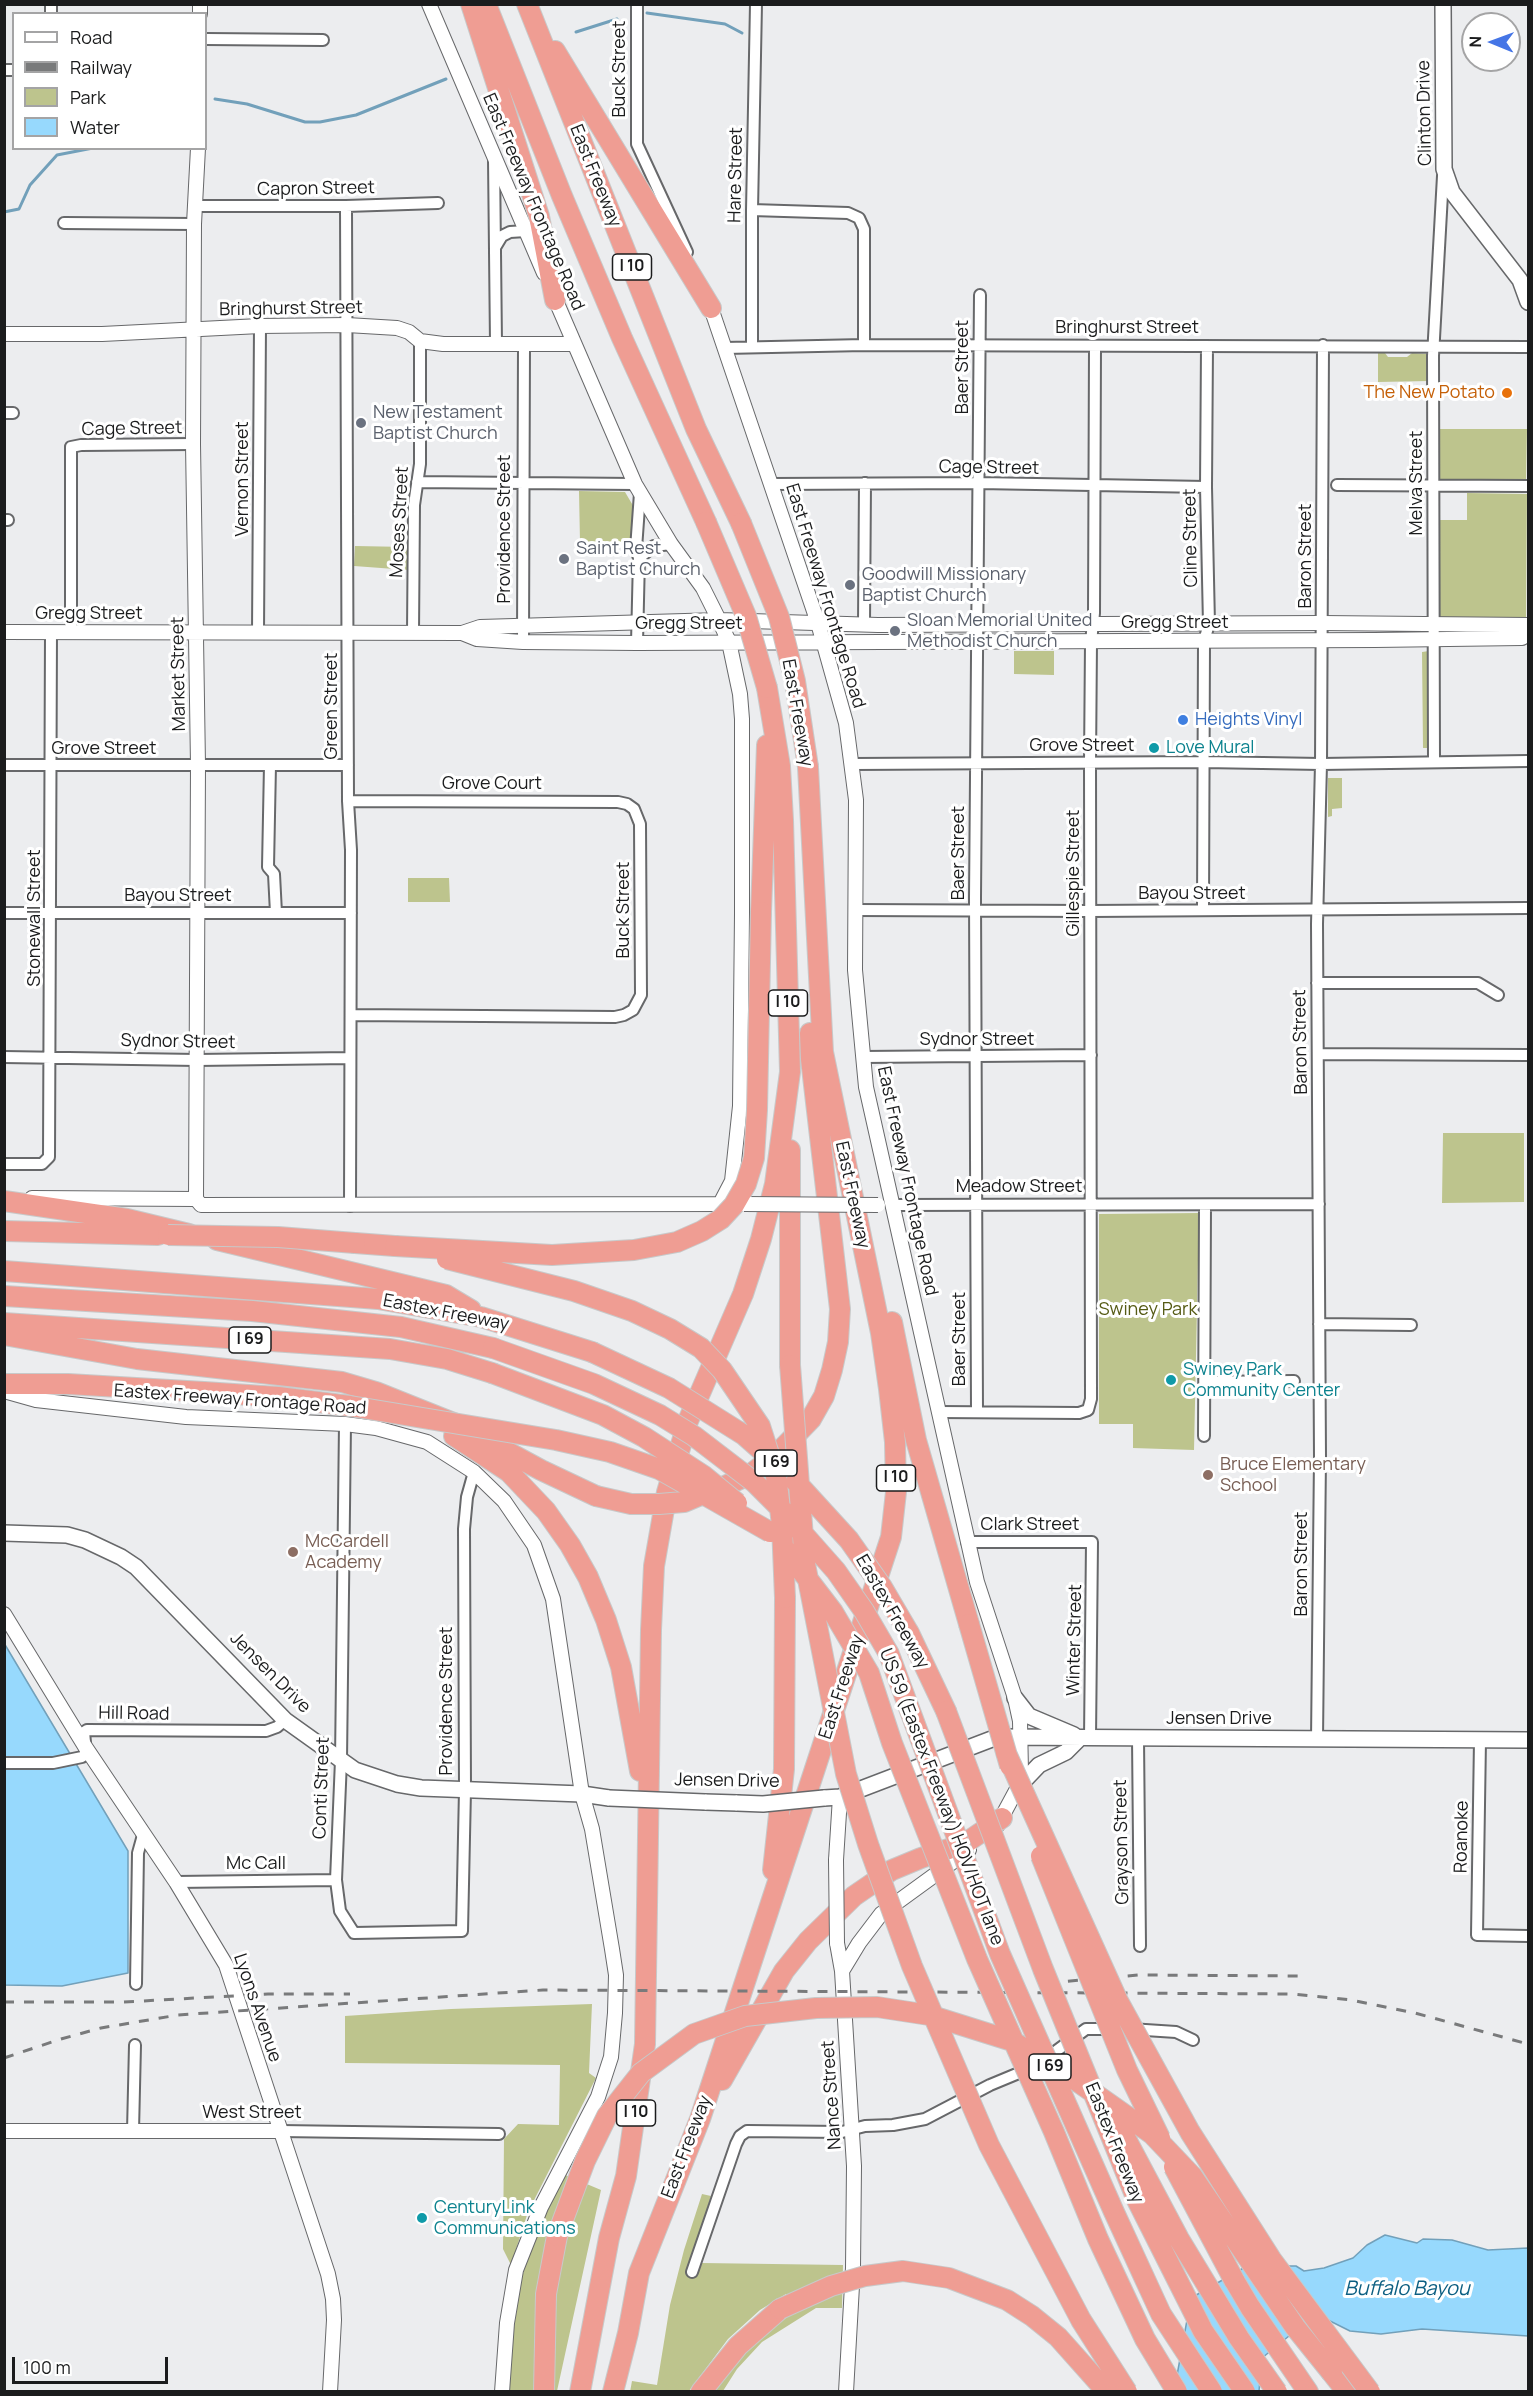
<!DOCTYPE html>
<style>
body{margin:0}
#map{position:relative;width:1533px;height:2396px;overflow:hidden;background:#ecedef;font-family:Manrope,sans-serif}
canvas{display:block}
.frame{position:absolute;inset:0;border:6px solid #1b1c1d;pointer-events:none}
.legend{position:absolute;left:12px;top:12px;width:195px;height:138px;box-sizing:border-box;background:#fff;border:2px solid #a4a4a5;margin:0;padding:8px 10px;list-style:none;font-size:18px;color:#1b1c1d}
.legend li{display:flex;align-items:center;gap:12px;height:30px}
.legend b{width:30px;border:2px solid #a4a4a5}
.north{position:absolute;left:1461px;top:12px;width:60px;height:60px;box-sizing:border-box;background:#fff;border:2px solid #a4a4a5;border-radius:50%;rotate:271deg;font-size:16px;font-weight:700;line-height:24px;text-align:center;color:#1b1c1d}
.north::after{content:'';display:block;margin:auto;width:21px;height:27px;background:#4575e6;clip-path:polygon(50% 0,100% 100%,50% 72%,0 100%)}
.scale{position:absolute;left:12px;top:2357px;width:156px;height:27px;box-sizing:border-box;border:3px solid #1b1c1d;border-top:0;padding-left:8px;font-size:18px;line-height:21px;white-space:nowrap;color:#1b1c1d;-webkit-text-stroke:4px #fff;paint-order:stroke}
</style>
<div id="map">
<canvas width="1533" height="2396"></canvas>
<div class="frame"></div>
<ul class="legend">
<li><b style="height:8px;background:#fff"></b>Road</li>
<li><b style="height:8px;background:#797a7b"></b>Railway</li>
<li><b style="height:16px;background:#bdc48d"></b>Park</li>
<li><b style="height:16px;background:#97d9fd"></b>Water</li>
</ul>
<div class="north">N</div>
<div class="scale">100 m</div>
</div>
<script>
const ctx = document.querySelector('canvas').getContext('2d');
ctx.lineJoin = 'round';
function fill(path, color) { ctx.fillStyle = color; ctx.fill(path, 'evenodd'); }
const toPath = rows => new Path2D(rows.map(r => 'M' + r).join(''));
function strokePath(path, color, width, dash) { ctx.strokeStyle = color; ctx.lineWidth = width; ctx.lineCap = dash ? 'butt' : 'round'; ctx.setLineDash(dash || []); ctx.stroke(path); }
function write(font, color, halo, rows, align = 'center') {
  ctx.font = font + ' Manrope,sans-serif'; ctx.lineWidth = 6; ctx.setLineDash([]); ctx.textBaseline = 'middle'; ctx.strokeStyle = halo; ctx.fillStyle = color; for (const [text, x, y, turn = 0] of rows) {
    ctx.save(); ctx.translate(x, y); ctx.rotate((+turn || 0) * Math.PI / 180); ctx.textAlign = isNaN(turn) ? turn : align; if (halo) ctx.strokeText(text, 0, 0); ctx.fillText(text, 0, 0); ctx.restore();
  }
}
fill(toPath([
 [1378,353,1385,353,1388,357,1407,357,1412,353,1427,354,1430,356,1429,381,1378,382],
 [1438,429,1527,429,1526,480,1438,479],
 [579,491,625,492,635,509,632,543,580,542],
 [1467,493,1527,494,1526,618,1438,617,1439,520,1467,520],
 [355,546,408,547,408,570,354,566],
 [1014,651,1054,651,1054,675,1014,674],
 [1429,651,1431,748,1423,748,1422,652],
 [1328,778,1342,778,1342,808,1332,809,1332,816,1328,817],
 [408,878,449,878,450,902,408,902],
 [1443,1133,1524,1133,1524,1202,1442,1203],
 [1199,1213,1194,1450,1133,1448,1133,1424,1099,1424,1099,1214],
 [592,2004,589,2073,596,2078,528,2212,511,2265,503,2249,504,2139,518,2124,559,2125,560,2065,345,2063,345,2016,451,2009],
 [563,2174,601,2190,557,2391,553,2391,540,2277,535,2313,535,2391,509,2392,513,2334,522,2277,538,2226],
 [702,2194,711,2196,687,2273,698,2273,702,2263,843,2265,842,2308,816,2308,762,2342,737,2369,723,2391,708,2391,721,2373,792,2309,786,2294,760,2310,728,2339,689,2391,630,2392,632,2381,657,2385,670,2305,684,2250]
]), '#bdc48d');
const water = toPath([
 [4,1643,128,1851,128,1973,62,1986,5,1985,4,1643],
 [1385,2235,1417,2243,1423,2239,1452,2240,1488,2250,1528,2248,1528,2336,1422,2329,1381,2334,1350,2331,1316,2314,1262,2358,1259,2391,1174,2392,1191,2298,1247,2266,1296,2266,1304,2271,1324,2268,1353,2258,1367,2245,1385,2235]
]);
fill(water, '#97d9fd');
strokePath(water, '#72a0ba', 1.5);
strokePath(toPath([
 [647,13,725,24,742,33],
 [576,32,617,19],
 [215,99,247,104,305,122,320,122,356,115,446,79],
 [4,212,19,209,30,185,57,155,93,148]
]), '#72a0ba', 3);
const minor = toPath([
 [51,4,51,14],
 [637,4,637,144,687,252],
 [206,39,323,40],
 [4,70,14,70],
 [494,159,496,344],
 [195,206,346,206,438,203],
 [346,206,348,801,351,850,350,1206],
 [752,210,848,213,859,218,864,229,864,345],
 [64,223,194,224],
 [496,246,502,236,510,232,526,231],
 [752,346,752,210,756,4],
 [725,348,864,345,1528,347],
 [4,413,13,413],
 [417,482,635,484],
 [771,484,979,483,1206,487],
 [1337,485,1528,486],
 [4,520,8,520],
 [639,558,654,546,671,544],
 [864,624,865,483],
 [71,632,71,447,81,445,193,444],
 [258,632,260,326],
 [413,633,414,505,420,464,420,341],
 [523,642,524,344],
 [637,643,639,558,636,549,640,493],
 [1434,762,1433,356,1443,176],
 [853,764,1204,762,1321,764,1528,761],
 [4,765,348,765],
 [270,765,268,867,274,874,276,913],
 [348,801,618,802,627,804,634,809,640,824,641,995,633,1010,624,1015,615,1017,351,1015],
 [855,910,1090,911,1528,908],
 [1203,910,1204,641,1209,624,1206,487,1207,346],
 [4,913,351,913],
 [1317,983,1478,983,1498,995],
 [1318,1054,1528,1055],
 [4,1057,197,1060,350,1058],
 [863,1057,1091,1055],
 [4,1164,42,1164,49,1157,51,632],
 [893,1205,1319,1204],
 [1319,1324,1411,1325],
 [1205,1382,1294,1381],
 [939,1412,1079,1413,1088,1410,1091,1399,1090,763,1091,642,1094,613,1095,346],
 [977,1412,975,897,980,295],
 [345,1424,341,1760,336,1880,340,1911,354,1933,462,1931,465,1790,464,1529,467,1497,474,1472],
 [1204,1436,1205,1205],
 [967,1542,1092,1542,1090,1738],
 [1138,1738,1140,1946],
 [1317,1740,1320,1458,1317,924,1321,764,1323,345],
 [1480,1740,1477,1935,1528,1936],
 [4,1763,53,1763,82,1757,86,1753,84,1732,87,1730,266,1731,277,1727,285,1720],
 [176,1882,336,1880],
 [136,1984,138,1853,143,1835],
 [1130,2029,1176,2032,1193,2040],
 [1044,2060,1086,2029,1114,2029],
 [133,2131,135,2045],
 [280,2131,499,2134],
 [692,2272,736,2144,740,2136,747,2131,842,2132,865,2126,893,2125,925,2119,990,2085,1031,2068]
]);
const tertiary = toPath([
 [429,4,544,273],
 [200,14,200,4],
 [553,294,635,484,671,544,703,588,719,620,729,642,740,694,742,719,742,914,740,1106,732,1181,720,1204],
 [711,308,818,623,846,723,856,800,855,970,866,1087,977,1582,1015,1698,1020,1721,1021,1772,1018,1787,997,1826],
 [4,334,102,334,260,326,347,325,397,328,409,332,420,341,443,344,574,344],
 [4,632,462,633,480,627,719,620,878,625,1322,623,1528,625],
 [462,633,477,639,523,642,637,643,1375,640,1522,638,1528,634],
 [32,1198,196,1199,201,1205,729,1204],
 [196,1199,198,765,193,444,194,224,198,148],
 [4,1391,36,1400,186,1417,345,1424,376,1428,427,1442,474,1472,504,1501,534,1545,553,1599,582,1794,592,1829,612,1949,616,1975,615,2013,611,2057,598,2097,541,2207,516,2270,507,2323,502,2392],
 [4,1614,86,1748,176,1882,226,1965,328,2274,333,2299,334,2320,330,2392],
 [836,1860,840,1797],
 [837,1943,842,1971,854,2166,853,2268,846,2392],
 [842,1971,859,1943,881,1914,969,1850],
 [4,2131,280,2131]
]);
const secondary = toPath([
 [1443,4,1444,169,1452,192,1520,280,1528,302],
 [4,1533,67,1535,85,1540,121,1557,136,1567,285,1720,355,1770,397,1784,421,1788,582,1794,609,1798],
 [1015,1698,1029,1716,1074,1735],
 [1018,1787,1039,1765,1066,1752,1080,1738],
 [824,1798,840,1797,997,1737,1528,1740],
 [705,1802,737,1803]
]);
const motorway = toPath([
 [471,4,539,216,555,300],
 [486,4,562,196,622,338,706,522],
 [527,4,696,429,741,523],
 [555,51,711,308],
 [761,912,767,745],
 [790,1150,790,1365],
 [4,1201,127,1219,189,1234],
 [4,1231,158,1235],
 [217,1240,446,1295,471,1310],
 [355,1243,395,1246],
 [4,1271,378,1299,481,1317,592,1352],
 [4,1296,252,1311,401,1327,493,1348],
 [892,1322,916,1440,969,1624],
 [4,1323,390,1349,447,1359,492,1373],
 [4,1335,137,1359,342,1382,376,1392,456,1424,541,1470,596,1496],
 [4,1384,68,1384,204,1392,278,1397,350,1406],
 [454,1436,509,1472,546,1511,570,1545,588,1577,606,1620,621,1667,640,1771],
 [727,1485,751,1474,781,1450,811,1419,824,1396,832,1370,838,1342,840,1309,811,1059,810,1033],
 [909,1633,946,1711],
 [773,1870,784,1769,785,1598],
 [722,2080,784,1971,808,1941,854,1896,892,1870,921,1858,964,1844,1002,1818],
 [1234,2280,1250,2307,1308,2392],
 [1332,2373,1347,2392],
 [544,2392,546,2294,557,2236],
 [580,2392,609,2238,626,2176,645,2044,651,1630,654,1566,667,1492,688,1421,743,1294,761,1239,775,1184,790,1072,783,820,780,766,767,688],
 [613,2392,628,2333,639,2273,700,2119,891,1537,896,1492,895,1442,889,1389,881,1333,823,1052,808,767],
 [701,2392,738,2346,780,2309]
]);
strokePath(minor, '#67686a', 14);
strokePath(tertiary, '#67686a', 16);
strokePath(secondary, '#67686a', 18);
strokePath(motorway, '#c8c9c9', 22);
strokePath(minor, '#fff', 10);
strokePath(tertiary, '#fff', 14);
strokePath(secondary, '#fff', 15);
strokePath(motorway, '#ef9d93', 20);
strokePath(toPath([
 [1048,1983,1138,1975,1300,1976],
 [4,2002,124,2002,268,1994,350,1994],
 [4,2058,61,2039,101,2028,178,2015,543,1990,1293,1994,1351,2000,1415,2013,1528,2044]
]), '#797a7b', 3, [10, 10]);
const tertiaryBridge = toPath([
 [744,1204,878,1205],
 [836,1860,837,1943]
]);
const secondaryBridge = toPath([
 [609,1798,705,1802],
 [737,1803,763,1804,824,1798]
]);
const motorwayBridge = toPath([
 [706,522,746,616,767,688],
 [741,523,779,617,795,681,808,767],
 [168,1235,278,1237,355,1243],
 [395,1246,552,1255,634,1250,677,1242,702,1231,721,1219,734,1205,746,1184,754,1158,757,1110,761,912],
 [447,1259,574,1291,632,1311,670,1329,701,1348,722,1370,760,1426,776,1476,782,1525,785,1598],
 [493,1348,594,1384,660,1415,694,1436,754,1482,782,1510,836,1571,864,1611,889,1654,1000,1954,1114,2212,1161,2314,1212,2392],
 [592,1352,669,1388,744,1435,770,1458],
 [790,1365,805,1564,846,1774,868,1844,912,1966,989,2145,1081,2320,1127,2392],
 [492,1373,603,1415,644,1437,704,1476,737,1503],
 [350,1406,556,1440,610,1452,659,1469,770,1532],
 [796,1482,849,1540,882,1587,909,1633],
 [596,1496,631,1504,659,1504,684,1502,710,1491],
 [784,1548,833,1612,869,1673,892,1743,977,1959,1054,2132,1098,2239,1145,2339,1177,2392],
 [969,1624,1010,1766],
 [946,1711,1043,1969,1137,2200,1203,2331,1245,2392],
 [1006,1753,1118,2001,1190,2132,1271,2259,1370,2392],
 [1041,1856,1127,2070,1160,2138],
 [1119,2126,1179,2239,1239,2338,1277,2392],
 [1174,2167,1234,2280],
 [557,2236,585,2161,607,2116,641,2073,694,2034,745,2016,816,2008,877,2007,929,2015,1012,2041,1074,2079,1152,2134,1192,2176,1295,2327,1332,2373],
 [780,2309,831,2286,865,2276,903,2271,949,2278,1007,2300,1032,2316,1058,2337,1107,2392]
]);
strokePath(tertiaryBridge, '#67686a', 16, []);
strokePath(secondaryBridge, '#67686a', 18, []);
strokePath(motorwayBridge, '#c8c9c9', 22, []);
strokePath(tertiaryBridge, '#fff', 14);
strokePath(secondaryBridge, '#fff', 15);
strokePath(motorwayBridge, '#ef9d93', 20);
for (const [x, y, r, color] of [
 [1507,393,6,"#e8710a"],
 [361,423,6,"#6b7280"],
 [564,559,6,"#6b7280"],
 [850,585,6,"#6b7280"],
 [895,631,6,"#6b7280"],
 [1183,720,6,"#3f7fe0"],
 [1154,748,6,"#0f9aa8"],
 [1171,1380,6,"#0f9aa8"],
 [1208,1475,6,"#8d6e63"],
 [293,1552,6,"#8d6e63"],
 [422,2218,6,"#0f9aa8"]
]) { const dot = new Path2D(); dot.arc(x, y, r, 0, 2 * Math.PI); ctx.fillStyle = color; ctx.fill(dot); strokePath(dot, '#fff', 2); }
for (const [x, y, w] of [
 [632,267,39],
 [788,1003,39],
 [250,1340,42],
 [776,1463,42],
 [896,1478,39],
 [1050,2067,42],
 [636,2113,39]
]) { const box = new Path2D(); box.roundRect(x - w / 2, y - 13, w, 26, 4.5); ctx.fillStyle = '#fff'; ctx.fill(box); strokePath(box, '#1b1c1d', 1.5); }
write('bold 16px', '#1b1c1d', null, [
 ["I 10",632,267],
 ["I 10",788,1003],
 ["I 69",250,1340],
 ["I 69",776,1463],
 ["I 10",896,1478],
 ["I 69",1050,2067],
 ["I 10",636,2113]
]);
write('18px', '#1b1c1d', '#fff', [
 ["Buck Street",620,69,-90],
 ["Clinton Drive",1425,113,-91],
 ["Hare Street",736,175,-89],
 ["East Freeway",595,176,68],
 ["Capron Street",316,189,-1],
 ["East Freeway Frontage Road",533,202,67],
 ["Bringhurst Street",291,309,-1],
 ["Bringhurst Street",1127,328],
 ["Baer Street",963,367,-90],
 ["Cage Street",132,429,-1],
 ["Cage Street",989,468,1],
 ["Vernon Street",243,479,-90],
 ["Melva Street",1417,483,-90],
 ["Moses Street",400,522,-87],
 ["Providence Street",505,529,-90],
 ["Cline Street",1191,538,-91],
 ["Baron Street",1306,556,-90],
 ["East Freeway Frontage Road",825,596,73],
 ["Gregg Street",89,614],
 ["Gregg Street",1175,623],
 ["Gregg Street",689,624],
 ["Market Street",179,674,-91],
 ["Green Street",332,706,-90],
 ["East Freeway",797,713,80],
 ["Grove Street",1082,746],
 ["Grove Street",104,749],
 ["Grove Court",492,784],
 ["Baer Street",959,853,-90],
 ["Gillespie Street",1074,873,-90],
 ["Bayou Street",1192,894],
 ["Bayou Street",178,896],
 ["Buck Street",624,910,-90],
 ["Stonewall Street",35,918,-90],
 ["Sydnor Street",977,1040],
 ["Sydnor Street",178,1042,1],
 ["Baron Street",1301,1042,-91],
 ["East Freeway Frontage Road",907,1181,78],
 ["Meadow Street",1019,1187],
 ["East Freeway",852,1195,78],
 ["Eastex Freeway",446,1313,11],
 ["Baer Street",960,1339,-90],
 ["Eastex Freeway Frontage Road",240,1400,4],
 ["Clark Street",1030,1525],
 ["Baron Street",1302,1564,-90],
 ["Eastex Freeway",892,1612,60],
 ["Winter Street",1075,1640,-89],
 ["Jensen Drive",270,1673,45],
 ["East Freeway",842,1687,-72],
 ["Providence Street",447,1701,-90],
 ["Hill Road",134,1714,1],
 ["Jensen Drive",1219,1719],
 ["Jensen Drive",727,1781,1],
 ["Conti Street",322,1788,-88],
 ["US 59 (Eastex Freeway) HOV/HOT lane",941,1797,69],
 ["Roanoke",1462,1837,-89],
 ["Grayson Street",1122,1842,-91],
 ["Mc Call",256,1864],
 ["Lyons Avenue",257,2008,71],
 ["Nance Street",832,2095,-94],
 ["West Street",252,2113],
 ["Eastex Freeway",1114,2143,68],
 ["East Freeway",687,2147,-69]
]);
write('18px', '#c56008', '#fff', [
 ["The New Potato",1495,393]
], 'right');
write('18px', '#5b616d', '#fff', [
 ["New Testament",373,413],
 ["Baptist Church",373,434],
 ["Saint Rest",576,549],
 ["Baptist Church",576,570],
 ["Goodwill Missionary",862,575],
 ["Baptist Church",862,596],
 ["Sloan Memorial United",907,621],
 ["Methodist Church",907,642]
], 'left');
write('18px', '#366cbe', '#fff', [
 ["Heights Vinyl",1195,720]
], 'left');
write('18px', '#0d838f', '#fff', [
 ["Love Mural",1166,748],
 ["Swiney Park",1183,1370],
 ["Community Center",1183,1391],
 ["CenturyLink",434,2208],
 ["Communications",434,2229]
], 'left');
write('18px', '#565b15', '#fff', [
 ["Swiney Park",1148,1310]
]);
write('18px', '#785e54', '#fff', [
 ["Bruce Elementary",1220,1465],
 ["School",1220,1486],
 ["McCardell",305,1542],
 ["Academy",305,1563]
], 'left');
write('italic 20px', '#0c5f82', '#fff', [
 ["Buffalo Bayou",1407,2289]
]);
</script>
